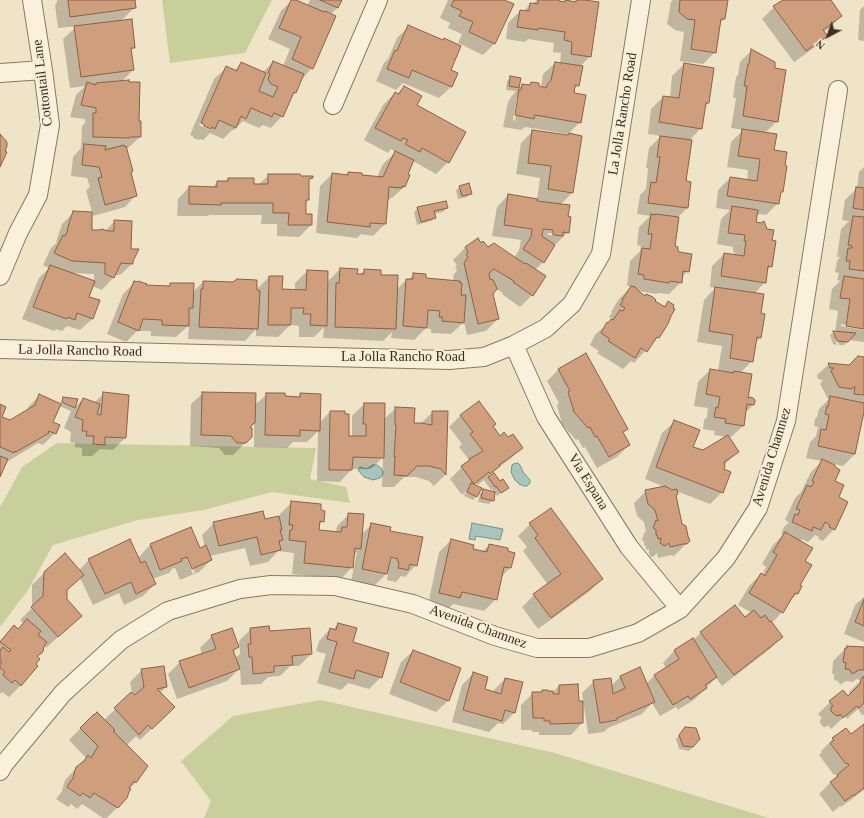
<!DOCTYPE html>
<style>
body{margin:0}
#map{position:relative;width:864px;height:818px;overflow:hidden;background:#f0e4c8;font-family:"Times New Roman",serif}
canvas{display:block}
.north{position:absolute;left:808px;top:16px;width:40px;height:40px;-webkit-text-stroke:3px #f7eed8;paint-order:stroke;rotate:221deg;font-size:11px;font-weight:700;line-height:16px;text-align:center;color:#3d2e20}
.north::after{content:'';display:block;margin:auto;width:14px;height:18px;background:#3d2e20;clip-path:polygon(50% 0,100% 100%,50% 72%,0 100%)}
</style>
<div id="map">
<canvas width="864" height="818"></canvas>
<div class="north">N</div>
</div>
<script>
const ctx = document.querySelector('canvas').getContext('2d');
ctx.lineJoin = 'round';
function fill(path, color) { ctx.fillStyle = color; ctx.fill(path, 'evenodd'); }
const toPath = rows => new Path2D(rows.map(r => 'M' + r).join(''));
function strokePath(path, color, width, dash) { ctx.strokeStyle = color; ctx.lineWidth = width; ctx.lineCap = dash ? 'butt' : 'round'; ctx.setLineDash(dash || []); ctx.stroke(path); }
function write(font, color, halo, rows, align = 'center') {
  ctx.font = font + ' "Times New Roman",serif'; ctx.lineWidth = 4; ctx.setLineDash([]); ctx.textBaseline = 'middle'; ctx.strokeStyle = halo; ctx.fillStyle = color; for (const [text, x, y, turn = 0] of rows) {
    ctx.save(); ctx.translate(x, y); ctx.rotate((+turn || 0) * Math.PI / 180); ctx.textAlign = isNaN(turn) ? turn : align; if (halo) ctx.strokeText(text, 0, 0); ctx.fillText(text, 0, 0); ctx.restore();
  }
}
fill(toPath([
 [162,0,272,0,245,53,170,63],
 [57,443,316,448,310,479,346,487,350,503,272,492,204,510,138,520,53,545,28,590,0,627,0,507,22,467],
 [321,700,555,753,769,818,204,818,211,801,181,761,233,716]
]), '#c9cf9b');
const water = toPath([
 [518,463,520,465,523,472,530,480,530,483,527,486,524,486,519,484,515,480,511,472,512,465,513,464,518,463],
 [373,465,377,465,381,468,383,472,382,476,380,478,373,480,364,477,358,470,360,467,366,469,373,465],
 [472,523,503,529,500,540,476,536,475,540,469,539,472,523]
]);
fill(water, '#a9c4bc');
strokePath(water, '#6f938a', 1);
fill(toPath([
 [57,0,134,0,135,7,121,21,134,47,130,51,133,70,121,82,138,122,140,137,128,148,126,148,130,172,136,195,125,207,93,216,86,190,90,187,87,178,71,176,73,157,81,148,82,126,85,123,85,119,70,117,76,95,85,86,70,88,63,39,77,26,58,28,55,5,57,2],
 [292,0,294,0,307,6,310,0,341,0,337,8,330,15,312,68,301,80,295,93,291,97,282,116,271,128,263,125,259,128,243,121,234,130,232,130,223,139,210,133,203,140,200,139,199,140,193,138,193,136,190,135,214,79,226,68,234,71,242,63,263,72,273,62,283,66,290,49,268,39,281,11],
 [200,123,212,128,211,130,199,125],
 [448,0,502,0,495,43,483,55,458,43,462,34,448,28,450,23,440,18],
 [537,0,547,0,564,3,566,1,574,3,577,0,590,56,580,67,578,85,574,90,573,93,580,122,568,134,525,127,521,130,503,127,508,102,510,99,511,97,516,91,506,90,507,81,511,77,520,79,518,89,522,85,528,86,531,83,538,87,541,87,543,74,555,63,560,63,561,53,553,52,554,43,528,39,525,42,506,39,508,23,520,11,523,12,530,4,532,4],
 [517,97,519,97,515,121,513,120],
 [673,0,727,0,724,19,720,23,715,52,703,64,680,61,684,32,675,30,667,24,671,2],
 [784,0,829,0,841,16,829,28,824,32,827,36,815,47,794,62,762,19,774,7],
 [864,6,864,41,858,40,860,10],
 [408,27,450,71,457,74,451,87,439,98,403,83,396,90,376,81,384,63,388,59,397,38],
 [752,50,777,121,765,133,773,151,782,191,780,194,778,203,766,215,757,214,755,223,771,241,771,266,767,271,765,282,754,294,759,314,760,338,755,343,752,361,740,373,747,400,754,402,753,405,745,413,743,426,731,437,727,437,738,452,723,466,722,492,710,504,676,491,675,495,686,544,674,556,671,555,658,558,657,553,653,557,650,556,649,553,649,549,646,550,646,546,645,547,644,542,642,540,644,533,646,531,644,522,637,516,634,503,646,491,665,487,645,479,662,433,674,422,692,447,703,451,727,437,714,435,715,431,703,429,704,420,707,417,708,408,694,406,698,382,710,370,718,371,722,346,697,342,704,300,715,288,710,287,712,266,724,254,734,255,735,253,733,252,733,247,717,244,721,219,730,210,716,208,718,190,730,178,747,181,748,170,727,167,731,142,743,130,731,128,736,98,733,97,736,77,738,75,740,62],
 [684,64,708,103,705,106,701,128,689,141,685,182,687,208,678,217,674,247,688,271,681,278,681,282,669,294,658,293,657,294,638,291,640,294,663,307,668,303,658,337,634,363,631,361,623,369,597,353,599,351,590,345,595,335,612,319,609,317,612,313,611,312,619,299,632,286,627,286,630,261,640,251,641,246,637,245,639,227,650,216,637,214,640,195,646,189,648,168,646,168,649,148,661,136,648,134,651,109,663,97,670,98,672,76],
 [404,87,416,105,448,162,436,174,413,161,407,174,404,187,392,198,391,198,389,200,387,200,385,224,373,236,361,234,357,238,316,233,320,186,332,174,346,175,349,173,361,176,377,177,383,164,396,152,391,149,388,153,364,140,383,105,395,93,397,94],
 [533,131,572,193,560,205,567,217,568,232,556,244,555,244,543,262,535,270,532,295,520,307,502,294,503,293,496,289,492,294,498,319,486,331,467,335,464,322,451,334,431,333,431,329,428,329,428,322,426,322,426,328,414,340,391,338,392,332,383,341,323,338,324,327,314,337,299,337,299,326,292,325,292,320,290,320,290,325,278,337,256,336,256,329,245,341,188,339,189,325,176,337,151,336,151,331,137,331,126,342,107,334,123,294,135,282,145,286,167,287,171,284,192,293,203,282,256,290,269,277,281,290,295,290,295,283,307,271,327,282,340,269,356,275,359,275,365,270,380,276,396,290,406,280,408,280,414,274,425,279,454,282,453,276,457,270,455,267,457,265,453,260,465,248,477,240,487,249,514,258,519,250,521,240,492,236,497,207,508,195,537,199,540,178,516,174,521,143],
 [548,233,559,234,559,236,548,235],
 [864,167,864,328,841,324,841,326,864,330,864,342,849,340,844,345,839,345,837,338,835,338,837,345,833,344,830,335,834,332,835,332,838,311,829,309,832,289,840,281,837,280,839,273,835,272,837,261,840,257,837,257,841,229,849,221,842,220,845,200,857,188,859,172],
 [269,175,311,177,311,179,308,181,308,200,305,203,305,215,311,225,299,237,277,236,277,224,261,224,262,215,209,215,208,216,177,216,178,199,189,187,212,188,217,182,225,182,228,179,253,185,258,185],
 [460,187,471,193,467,197,458,199,456,190],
 [418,208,447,208,443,212,434,214,435,218,431,221,417,225,414,212],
 [74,212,91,231,105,231,115,221,130,250,132,264,120,275,115,275,113,278,102,290,92,286,88,297,99,301,92,319,80,330,67,326,62,331,56,329,54,331,22,319,39,278,49,268,43,265,51,248,57,242,56,242,62,224],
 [71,273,94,274,94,282],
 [864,358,864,408,855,454,843,466,830,463,837,497,834,529,823,541,818,539,819,537,815,535,808,542,802,539,800,542,804,561,798,586,801,587,797,594,788,602,782,612,771,624,782,637,770,649,722,686,716,678,694,700,679,709,678,710,676,707,660,716,652,703,642,714,608,728,604,732,588,734,582,693,594,681,611,686,620,677,646,684,654,676,666,668,663,663,674,651,693,640,701,633,745,618,752,613,738,605,749,586,761,574,762,575,766,567,762,564,773,545,783,535,781,534,784,527,789,522,785,520,795,498,801,492,811,472,822,461,806,458,810,442,816,436,818,427,814,426,815,419,817,417,819,409,829,399,828,399,820,384,823,380,818,379,817,375,829,364,849,366],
 [559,369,626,429,623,433,629,445,617,457,597,468,585,447,583,448,578,439,576,440,562,424,557,405,559,403,547,381],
 [104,393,125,438,113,450,100,449,92,456,82,456,82,448,75,447,75,443,70,442,71,432,64,428,71,411,59,406,51,422,55,433,43,445,38,443,5,463,0,474,0,405,1,417,10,422,26,412,28,407,40,395,59,404,64,398,76,400,73,409,83,399,94,403],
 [203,393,255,405,267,394,284,397,297,398,301,394,319,423,330,412,348,437,352,437,352,416,364,404,384,404,383,420,396,408,413,424,421,423,433,412,447,412,445,475,434,486,429,481,416,477,404,477,394,487,382,487,383,457,371,469,352,469,351,470,340,482,317,481,318,431,307,442,293,442,287,448,254,447,254,424,250,428,251,437,233,455,225,455,219,448,190,446,191,404],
 [461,415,492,427,499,437,508,439,522,448,510,459,489,475,504,491,497,496,492,489,491,490,484,480,478,485,476,483,474,485,480,489,476,497,473,500,464,496,466,491,462,495,450,479,469,460,459,447,462,444,449,427],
 [484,490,493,500,489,504,478,502,480,494],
 [292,502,320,511,323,521,318,526,318,531,336,533,337,526,349,514,361,535,372,524,389,531,416,565,405,577,401,576,396,582,387,580,388,572,374,586,351,581,357,552,353,555,352,566,353,566,341,579,292,574,294,553,278,551,268,562,250,566,245,548,210,556,211,560,199,572,180,580,175,568,173,568,169,573,152,579,155,584,143,596,124,605,119,593,93,605,80,578,66,591,69,627,46,648,43,645,41,652,36,657,21,685,9,697,2,692,0,694,0,641,14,626,18,630,24,624,20,620,32,608,32,585,44,573,79,570,89,560,138,558,150,545,190,528,199,549,205,547,202,535,214,523,264,520,279,517,280,514],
 [187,559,189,559,195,573,193,574],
 [550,509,602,579,590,591,538,629,522,607,534,595,548,585,523,551,527,547,518,536,530,524],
 [451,540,472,550,482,552,489,545,510,568,501,577,496,599,484,611,453,604,448,609,428,605,439,552],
 [864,597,864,642,844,634,855,605],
 [338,624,352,643,381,677,369,689,348,683,341,690,317,683,326,654,316,651,319,641,330,629,332,630],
 [251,629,269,632,311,654,299,666,290,666,280,676,268,677,261,684,241,685,240,668,227,681,177,699,168,674,180,662,202,654,200,648,212,636,238,647,233,652,237,662,236,657,240,654,239,641],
 [847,647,864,648,864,715,862,715,858,709,847,719,845,716,831,729,828,725,826,727,823,727,820,723,820,720,822,718,818,714,830,702,848,697,849,696,849,692,861,680,856,679,853,682,846,681,840,685,838,681,834,680,834,674,832,674,833,661],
 [413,651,448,701,436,712,389,694,401,662],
 [142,670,166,687,160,693,162,719,140,740,136,736,127,745,146,766,135,783,129,789,126,798,107,818,103,818,82,804,77,809,71,804,68,807,56,799,62,791,65,780,86,758,69,740,94,715,104,720,132,693,130,682],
 [473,674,484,690,493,693,494,690,505,679,515,712,503,724,498,723,489,732,452,722,462,685],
 [560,685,578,702,582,723,571,735,539,735,539,732,532,732,532,730,521,730,521,705,533,693,540,693,543,691,553,692],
 [864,726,864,790,841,807,840,806,833,812,819,794,837,776,835,774,834,775,819,755,822,752,821,751,833,739,846,729,851,735],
 [682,731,693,747,689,751,679,749,676,739]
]), '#0003');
const building = toPath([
 [68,0,135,0,136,8,70,17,68,0],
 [291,0,296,0,324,12,325,11,336,16,313,69,292,59,301,37,279,28,291,0],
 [320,0,342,0,338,8,320,0],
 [454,0,504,0,514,4,495,44,469,32,473,22,459,16,462,11,451,6,454,0],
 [538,0,559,0,559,1,565,2,565,0,576,2,576,0,584,0,599,2,591,57,571,54,572,42,564,40,565,32,538,28,538,30,517,27,520,10,529,11,530,3,538,4,538,0],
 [680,0,728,0,725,19,721,19,716,53,691,49,695,20,687,19,679,12,680,0],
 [783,0,831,0,842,16,823,30,828,36,806,51,773,6,783,0],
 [132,19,135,48,131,48,134,70,81,77,74,26,132,19],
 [408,25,443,40,444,38,461,46,451,70,458,73,452,87,412,70,409,78,387,69,395,50,397,51,408,25],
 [751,49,775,62,775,68,786,70,778,122,743,116,747,86,744,86,748,64,749,64,751,49],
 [273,61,304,74,296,93,294,92,283,117,274,113,272,117,251,108,246,119,241,116,236,128,219,120,215,129,212,127,211,129,204,126,204,124,201,123,226,66,237,71,241,62,266,73,259,91,273,97,278,87,271,84,268,79,270,74,268,73,273,61],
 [555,62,583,66,579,86,575,85,574,93,586,95,581,123,535,115,534,119,515,115,519,89,521,90,522,84,530,85,531,82,539,83,539,86,546,88,547,85,551,80,555,62],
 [684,63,714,68,709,103,706,103,702,129,659,122,663,96,679,98,684,63],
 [510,76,521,78,519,88,509,86,510,76],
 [129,80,129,82,140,82,139,121,141,121,141,137,130,137,130,138,93,137,93,113,96,113,96,108,81,105,87,82,96,85,96,83,129,80],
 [404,86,422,96,417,105,466,132,449,163,422,148,420,152,405,144,408,140,403,138,401,141,375,128,395,92,399,94,404,86],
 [742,129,777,134,774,150,787,152,785,165,787,166,783,192,781,192,779,204,727,196,730,177,757,181,760,159,738,156,742,129],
 [532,130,568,135,569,133,582,136,573,193,548,189,551,166,528,163,532,130],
 [0,134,7,142,7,146,5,151,7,152,0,167,0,134],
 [660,136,692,140,686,181,691,182,688,208,648,203,651,182,656,183,660,157,657,157,660,136],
 [84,144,106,146,105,150,124,145,125,147,126,146,133,171,131,172,137,196,105,205,98,178,102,177,99,167,82,165,84,144],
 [395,151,414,160,408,174,410,175,405,187,402,186,402,188,389,187,386,224,370,223,370,227,327,222,332,173,348,175,348,172,362,173,362,175,383,177,395,151],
 [268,174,300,174,301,176,313,176,313,178,309,179,309,200,306,200,306,214,312,214,312,225,288,225,289,213,273,213,273,203,221,203,221,205,189,204,189,186,217,187,217,181,228,181,228,178,254,178,254,184,268,184,268,174],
 [469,183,472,194,462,196,459,186,469,183],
 [856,187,864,188,864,210,853,208,856,187],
 [508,194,538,199,537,201,570,205,568,216,571,217,569,233,563,232,563,236,553,235,553,230,543,229,542,236,555,245,544,263,523,249,531,237,532,229,504,225,508,194],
 [446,201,448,208,434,211,436,218,421,222,417,207,446,201],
 [732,206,758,210,756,222,761,223,764,221,767,229,774,230,772,240,776,241,772,267,768,266,766,283,721,276,724,253,744,256,746,241,744,241,745,235,728,233,732,206],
 [73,211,92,212,92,230,99,230,102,229,108,231,114,231,114,220,132,221,131,249,139,249,133,261,133,264,121,263,114,278,105,274,105,263,72,261,54,253,63,235,65,236,68,230,67,230,73,211],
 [651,214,655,215,655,214,679,217,675,246,678,247,678,250,679,252,692,254,689,272,683,271,682,283,670,281,669,283,644,279,644,275,638,274,642,248,650,249,652,234,648,234,651,214],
 [853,216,864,217,864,271,849,269,850,261,846,261,848,248,852,248,852,246,848,245,853,216],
 [478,238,481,243,483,241,488,247,494,243,525,264,526,263,546,276,533,296,513,282,514,281,494,269,489,273,490,279,493,280,496,286,497,289,493,294,499,319,478,324,464,263,468,257,466,254,468,252,465,247,478,238],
 [50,265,95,281,89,297,100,300,93,319,77,313,75,320,68,317,67,319,33,307,50,265],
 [340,268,358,269,357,274,364,274,364,269,381,270,381,275,398,275,396,329,335,327,336,283,339,283,340,268],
 [307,270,328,271,327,326,310,325,311,314,303,314,304,308,291,308,291,325,268,325,269,276,283,276,282,289,306,290,307,270],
 [413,273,426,274,426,278,460,281,460,283,462,283,461,295,466,295,464,323,442,321,442,317,439,317,440,311,428,310,427,328,403,326,406,279,413,279,413,273],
 [844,276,864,279,864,329,846,326,850,299,840,298,844,276],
 [237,279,257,280,257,290,260,291,258,329,199,327,201,289,203,289,203,281,233,282,237,279],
 [134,281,137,282,138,281,147,284,146,285,170,286,170,283,194,283,193,308,189,308,189,326,162,325,162,320,143,319,139,331,118,322,134,281],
 [631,286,635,287,641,293,645,296,646,294,653,297,656,300,655,301,665,307,668,301,674,305,673,308,675,309,671,316,668,324,659,338,657,337,647,352,641,348,635,358,608,341,610,339,601,333,607,322,608,323,611,319,613,320,620,310,623,311,625,308,620,305,623,301,622,300,631,286],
 [715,287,764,294,761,313,765,314,761,338,757,337,753,362,730,358,733,335,709,331,715,287],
 [833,331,856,333,848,342,837,341,833,331],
 [586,353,628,429,623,432,630,445,609,457,597,436,595,437,590,427,588,428,574,412,568,392,570,391,558,369,586,353],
 [858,356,864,357,864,395,854,394,855,387,853,387,852,389,839,387,831,371,834,368,830,368,828,363,849,365,858,356],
 [710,369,734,373,734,371,752,374,748,398,750,397,753,398,755,400,755,402,754,405,747,404,744,426,725,423,726,419,714,417,716,407,718,408,720,397,706,394,710,369],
 [103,392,129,395,126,438,105,437,105,445,93,444,94,436,86,436,87,431,82,431,83,420,75,417,83,398,100,404,97,414,101,415,103,392],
 [202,392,256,393,255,423,254,423,250,427,252,428,252,437,246,443,237,443,231,436,201,435,202,392],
 [266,393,285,393,285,396,300,397,300,393,321,394,320,431,300,430,300,436,265,435,266,393],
 [39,394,61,404,53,422,60,425,56,434,49,431,48,432,49,433,16,452,15,451,14,453,0,447,0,404,6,407,2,417,10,420,35,405,39,394],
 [830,396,864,403,864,412,855,454,818,446,821,429,826,430,829,415,825,414,827,406,828,407,830,396],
 [63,397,78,399,75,408,62,402,63,397],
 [479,401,496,424,493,426,500,436,504,432,508,437,513,434,523,448,499,465,500,466,490,474,489,472,474,484,461,466,470,460,469,459,483,451,470,434,473,432,460,415,479,401],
 [364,403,385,403,384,458,353,457,352,470,329,470,330,411,345,411,345,414,349,414,349,436,366,436,366,424,363,424,364,403],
 [395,407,415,408,414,423,421,423,432,425,432,411,448,411,446,475,441,469,429,466,417,466,407,476,394,475,395,456,394,457,396,425,395,425,395,407],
 [674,420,700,430,693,447,703,450,728,435,739,452,724,462,725,466,724,469,731,472,723,493,656,467,674,420],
 [0,456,8,459,0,477,0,456],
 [822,459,835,465,835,467,840,470,835,481,844,485,839,497,848,502,835,530,829,527,830,525,825,522,821,530,813,527,812,531,792,522,795,514,798,515,800,510,796,509,807,485,811,487,814,482,812,481,822,459],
 [494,473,500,481,503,479,509,488,501,493,496,486,495,487,488,477,494,473],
 [471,483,482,488,477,497,467,492,471,483],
 [665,486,672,490,677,489,678,494,676,495,682,524,686,526,688,536,690,541,687,544,683,544,670,547,669,543,665,546,663,545,660,543,661,538,658,539,657,535,656,535,656,530,653,528,656,520,658,521,655,510,648,504,645,490,665,486],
 [483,489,495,492,494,501,481,498,483,489],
 [291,501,321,504,321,510,325,511,324,522,320,521,319,530,341,532,342,527,347,527,348,513,364,514,361,549,355,548,353,568,304,563,306,542,289,540,290,530,292,530,293,525,289,525,291,501],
 [551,508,603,579,551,618,533,594,561,574,535,538,538,535,529,523,551,508],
 [263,511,265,519,279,516,282,530,280,530,283,540,279,541,281,550,261,555,257,537,219,546,213,522,263,511],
 [371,523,391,527,390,531,423,537,417,566,410,564,408,570,398,568,399,562,397,561,398,559,391,557,387,574,362,569,371,523],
 [191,527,200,548,206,545,212,560,192,569,187,557,181,559,182,561,160,570,150,544,191,527],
 [785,532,813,548,805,561,812,565,800,585,802,586,798,594,795,593,783,613,749,593,761,573,765,576,777,555,773,552,785,532],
 [130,539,141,563,145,561,156,584,136,594,131,582,105,594,88,559,130,539],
 [451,539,474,545,473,549,487,552,489,544,508,548,508,551,515,553,511,568,504,567,497,600,462,592,460,598,439,593,451,539],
 [65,553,84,575,67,590,67,599,82,616,58,637,31,607,43,596,44,572,65,553],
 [864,599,864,626,855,622,864,599],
 [735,605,745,617,754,610,761,618,765,615,770,622,771,621,783,637,734,675,700,632,735,605],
 [27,619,41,631,38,635,47,642,44,646,43,651,42,653,37,656,40,659,36,664,38,666,21,686,15,680,12,683,3,675,5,672,0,668,0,664,2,662,0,660,0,650,3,647,9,652,11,650,0,642,14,625,18,629,27,619],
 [338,623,357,628,353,642,389,653,382,678,356,670,354,679,329,672,337,642,327,639,330,628,336,630,338,623],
 [269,626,270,631,310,628,312,654,292,656,293,665,274,666,274,672,253,674,252,657,249,657,248,644,251,644,250,628,269,626],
 [232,628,239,647,233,650,240,669,189,688,179,661,216,649,211,635,232,628],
 [693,638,717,677,705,685,707,688,692,698,690,699,688,696,673,705,654,675,679,659,674,650,693,638],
 [847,646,864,647,864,670,859,670,852,674,849,669,845,669,846,663,843,662,845,648,847,648,847,646],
 [413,650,461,668,449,701,400,682,413,650],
 [164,666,167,687,157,689,175,707,152,729,148,725,139,735,114,708,131,692,135,695,144,687,141,669,164,666],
 [640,667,655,702,617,718,617,720,600,723,593,680,611,678,613,694,625,688,620,676,640,667],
 [473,672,488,677,485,689,501,694,505,678,523,682,515,713,505,710,502,721,463,710,473,672],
 [864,676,864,703,859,708,857,706,843,718,840,714,839,716,835,715,831,711,831,707,833,706,829,701,843,690,848,696,860,684,861,679,864,676],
 [578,684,579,701,583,701,583,723,550,724,550,721,544,721,544,718,533,718,532,692,542,692,542,690,548,690,548,691,553,691,553,694,559,694,559,685,578,684],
 [97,712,115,730,113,731,148,766,136,783,134,781,129,788,131,789,129,792,127,798,118,808,94,793,90,798,83,793,80,796,67,787,73,778,76,767,84,761,88,755,91,758,98,746,80,728,94,714,94,715,97,712],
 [864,724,864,788,853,796,853,795,845,801,830,782,838,776,837,775,849,765,847,763,846,764,830,743,834,740,832,738,846,728,851,734,864,724],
 [685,727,696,728,700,739,693,747,683,746,679,735,685,727]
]);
fill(building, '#cf9f7d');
strokePath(building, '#8d5f41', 1);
const street = toPath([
 [0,73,43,70],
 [333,105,378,0],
 [0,276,18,233,38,195,50,125,43,70,32,0],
 [514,345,546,417,629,547,680,609],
 [0,349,449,360,484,357,514,345,546,328,572,304,601,254,641,0],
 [0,771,4,764,63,693,121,640,168,611,240,589,271,585,335,586,413,604,495,636,537,648,589,648,638,633,680,609,726,558,758,508,786,421,838,90]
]);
strokePath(street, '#8d765c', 20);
strokePath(street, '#faf1dc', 18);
write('14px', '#3d2e20', '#f7eed8', [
 ["Cottontail Lane",43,83,-97],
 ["La Jolla Rancho Road",623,114,-81],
 ["La Jolla Rancho Road",80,351,1],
 ["La Jolla Rancho Road",403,357],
 ["Avenida Chamnez",772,457,-73],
 ["Via Espana",588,482,58],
 ["Avenida Chamnez",478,627,20]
]);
</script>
